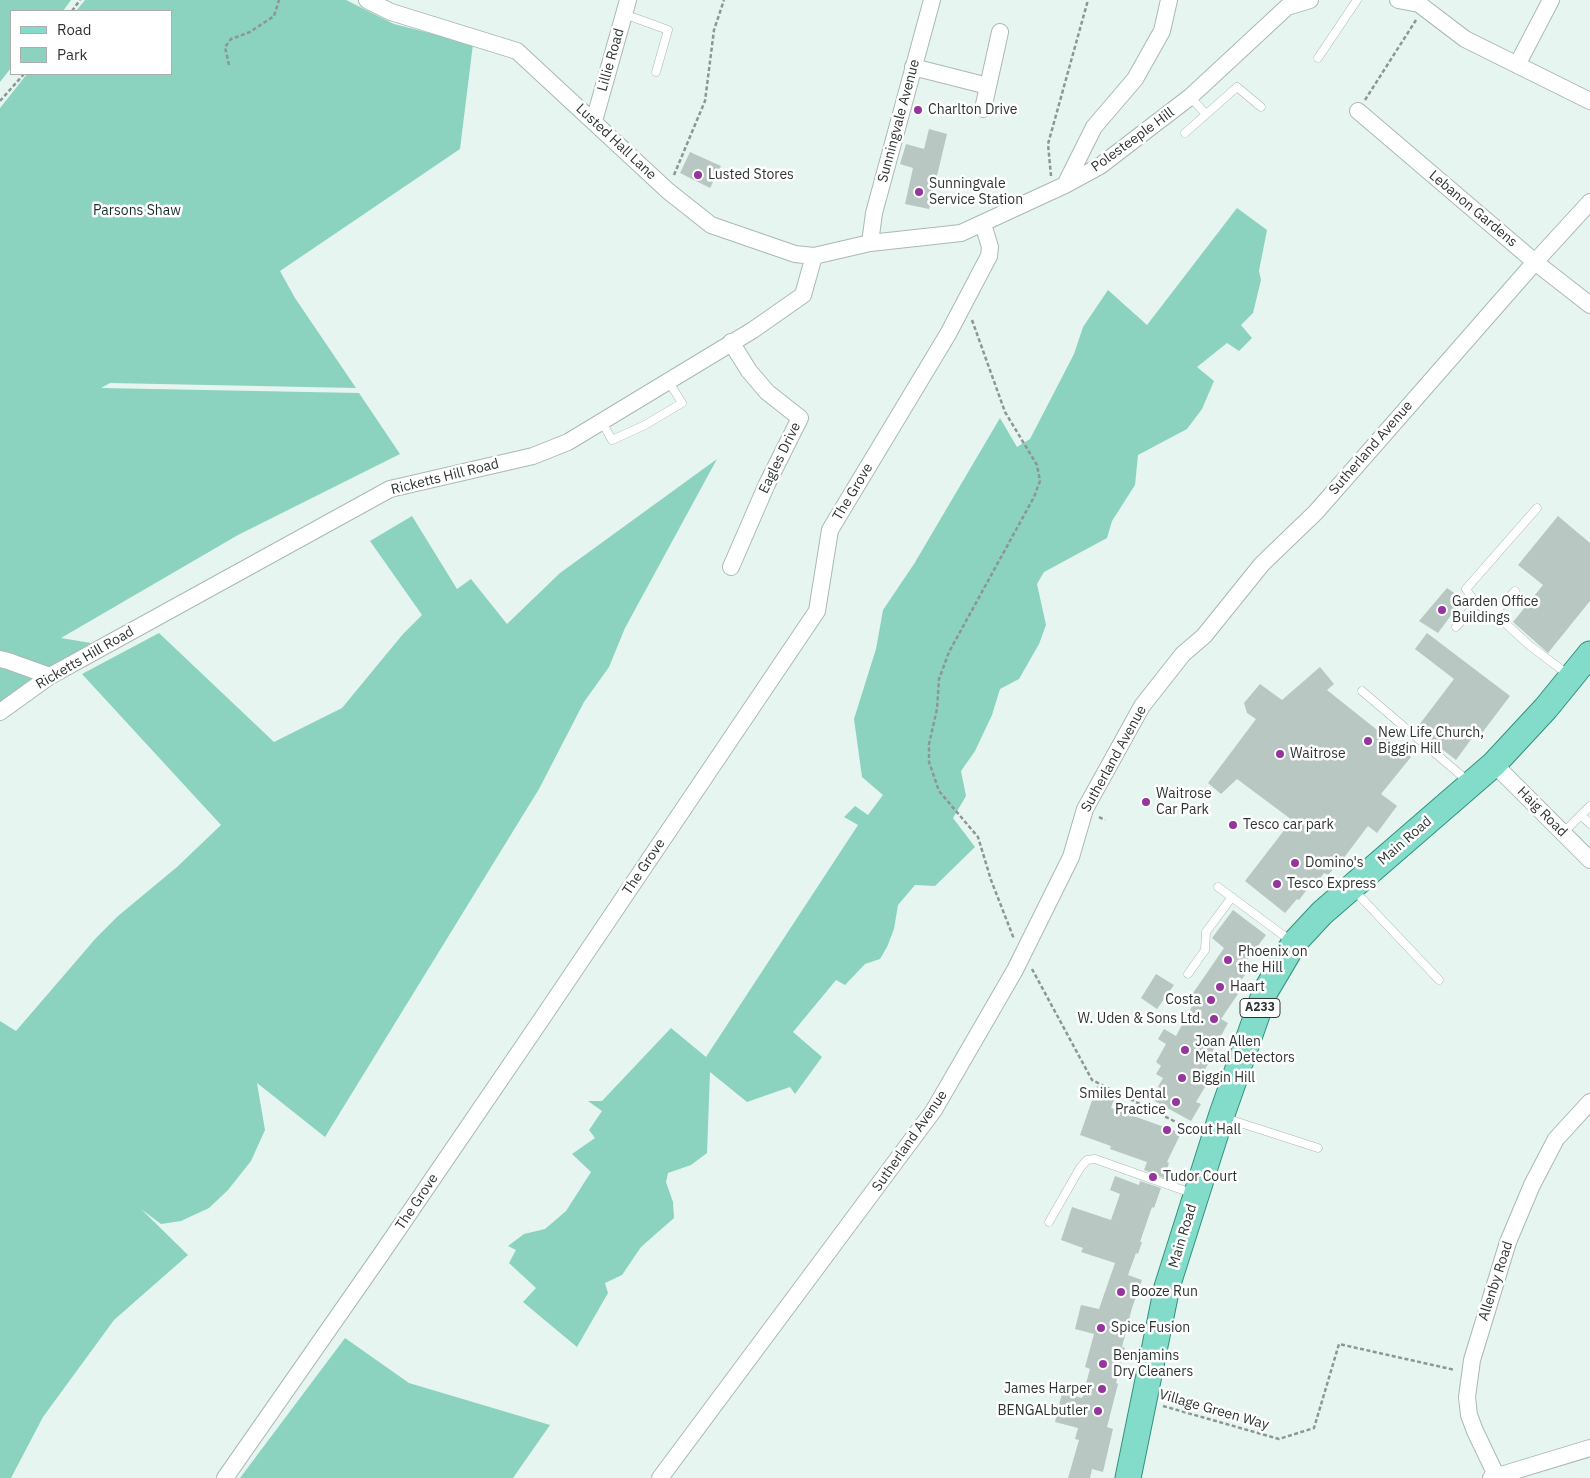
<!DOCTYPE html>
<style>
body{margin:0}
#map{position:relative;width:1590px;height:1478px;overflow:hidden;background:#e6f5f0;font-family:"IBM Plex Sans",sans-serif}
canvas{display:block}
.legend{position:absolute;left:10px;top:10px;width:162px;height:65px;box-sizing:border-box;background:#fff;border:1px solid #acaead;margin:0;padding:6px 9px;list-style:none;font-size:15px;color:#2f3533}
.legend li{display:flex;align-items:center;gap:10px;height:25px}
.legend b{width:25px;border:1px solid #acaead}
</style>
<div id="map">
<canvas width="1590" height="1478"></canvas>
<ul class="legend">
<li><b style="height:6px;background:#83dcc9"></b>Road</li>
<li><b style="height:14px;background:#8bd3be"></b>Park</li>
</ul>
</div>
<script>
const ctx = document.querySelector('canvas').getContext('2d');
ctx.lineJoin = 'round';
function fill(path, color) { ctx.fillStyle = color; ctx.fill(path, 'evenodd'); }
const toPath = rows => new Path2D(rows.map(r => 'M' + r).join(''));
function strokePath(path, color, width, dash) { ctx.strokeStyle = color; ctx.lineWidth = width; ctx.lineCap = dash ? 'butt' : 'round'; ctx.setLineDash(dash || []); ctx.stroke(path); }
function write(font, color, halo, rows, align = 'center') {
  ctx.font = font + ' "IBM Plex Sans",sans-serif'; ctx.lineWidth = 5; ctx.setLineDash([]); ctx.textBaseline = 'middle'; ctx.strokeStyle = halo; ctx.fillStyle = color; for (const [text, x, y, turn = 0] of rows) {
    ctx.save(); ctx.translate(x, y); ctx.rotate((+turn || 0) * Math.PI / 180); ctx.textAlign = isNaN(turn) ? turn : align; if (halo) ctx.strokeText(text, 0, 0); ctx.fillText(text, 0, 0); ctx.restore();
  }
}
fill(toPath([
 [0,0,71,0,63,11,11,11,11,68,0,82],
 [85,0,346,0,394,24,473,44,460,149,280,271,295,298,356,388,110,383,101,388,359,393,400,454,238,535,61,638,91,643,43,680,0,703,0,108,27,74,171,74,171,11,76,11],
 [1237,208,1267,230,1259,271,1261,280,1253,313,1241,325,1252,338,1239,351,1227,343,1197,367,1214,381,1202,409,1187,429,1138,455,1135,485,1112,521,1107,538,1044,572,1037,584,1046,625,1039,644,1019,679,1000,689,992,715,975,751,961,771,966,796,953,818,975,847,935,886,915,885,898,905,894,929,887,947,880,959,865,964,845,985,836,980,793,1032,822,1057,795,1094,790,1087,747,1102,710,1072,707,1153,691,1165,668,1173,666,1182,673,1202,674,1218,641,1247,622,1275,605,1283,608,1293,577,1347,523,1302,536,1288,509,1263,516,1250,508,1246,524,1234,545,1229,566,1211,591,1172,572,1154,595,1138,589,1130,602,1111,588,1101,602,1101,671,1028,706,1057,858,825,844,817,855,806,868,815,883,795,862,777,854,719,876,649,883,610,914,564,1000,418,1017,447,1030,439,1074,354,1083,327,1108,290,1147,325],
 [717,459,625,628,609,667,584,702,539,789,325,1137,257,1083,265,1130,251,1161,228,1190,209,1208,181,1221,161,1224,141,1209,188,1255,114,1320,43,1417,11,1478,0,1478,0,1021,16,1031,96,938,118,916,177,867,221,825,82,674,159,633,274,742,342,708,403,634,422,615,370,541,412,516,457,589,471,579,507,624,560,573],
 [345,1338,409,1383,550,1425,513,1478,240,1478]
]), '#8bd3be');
fill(toPath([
 [929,129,947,134,929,209,905,204,913,168,900,164,906,144,924,149],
 [690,152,721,166,710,188,680,173],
 [1558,516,1590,543,1590,601,1548,653,1513,622,1543,585,1518,565],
 [1447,588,1463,599,1438,633,1419,621],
 [1427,633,1510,696,1482,733,1478,730,1456,760,1416,729,1454,679,1415,649],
 [1320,667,1334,684,1327,690,1411,757,1381,794,1397,806,1377,833,1368,826,1343,859,1342,858,1328,875,1324,873,1312,889,1309,887,1299,900,1297,899,1285,913,1245,881,1292,820,1237,779,1221,794,1208,783,1256,719,1247,713,1244,703,1260,684,1282,700],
 [1233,910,1266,935,1245,963,1251,967,1235,988,1240,991,1221,1019,1228,1023,1210,1056,1212,1057,1200,1078,1208,1082,1196,1102,1201,1104,1191,1121,1151,1099,1163,1078,1156,1074,1161,1066,1156,1062,1166,1044,1158,1039,1164,1029,1176,1036,1196,999,1191,996,1224,948,1212,938],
 [1156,974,1174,985,1157,1009,1141,998],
 [1097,1086,1116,1093,1111,1108,1181,1133,1167,1162,1169,1163,1164,1178,1144,1170,1147,1162,1110,1149,1111,1146,1080,1135],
 [1115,1176,1139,1185,1140,1181,1161,1188,1154,1208,1152,1207,1140,1242,1142,1242,1138,1254,1136,1253,1128,1275,1142,1280,1132,1308,1122,1347,1125,1348,1116,1383,1118,1384,1107,1427,1113,1429,1103,1472,1092,1469,1090,1478,1068,1478,1079,1440,1075,1439,1078,1428,1055,1422,1062,1393,1082,1398,1090,1369,1085,1367,1094,1334,1075,1329,1081,1305,1099,1309,1115,1263,1081,1252,1083,1248,1061,1240,1072,1207,1111,1220,1120,1194,1110,1190]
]), '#b8c7c2');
const lane = toPath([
 [624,14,668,30,656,72],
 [1318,58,1357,0],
 [1190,97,1205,113],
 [1185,133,1237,87,1261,107],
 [602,422,612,440,645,425,682,403,669,382],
 [1537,508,1466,589,1476,604,1494,613,1529,645,1570,676],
 [1494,613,1515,591],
 [1456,627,1476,604],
 [1362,691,1469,782],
 [1581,815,1590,824],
 [1563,833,1590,806],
 [1218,887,1291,941],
 [1353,889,1439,980],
 [1188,974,1205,950,1206,932,1232,897],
 [1225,1118,1318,1148],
 [1049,1222,1080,1168,1087,1160,1095,1159,1194,1194]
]);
const street = toPath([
 [367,0,391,12,517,51,668,191,711,225,795,254,814,256,870,243,961,233,1065,185,1100,166,1190,97,1287,7,1310,0],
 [1398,0,1419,4,1465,39,1590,101],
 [1517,65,1551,0],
 [913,67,988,86],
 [983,109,1000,32],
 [1358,111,1535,262,1590,305],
 [594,121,628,0],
 [1065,185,1094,127,1135,79,1162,31,1169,0],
 [870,243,874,213,932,0],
 [731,342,749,371,767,392,800,418,767,484,731,567],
 [0,659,8,661,50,676],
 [0,712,50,676,390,489,533,456,568,442,753,330,803,295,814,256],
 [1494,764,1590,860],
 [1496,1475,1475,1431,1469,1415,1467,1397,1472,1360,1508,1242,1532,1185,1556,1139,1590,1102],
 [225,1478,382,1253,541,1020,817,611,830,530,948,334,989,256,990,247,983,224],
 [660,1478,934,1110,1015,970,1071,857,1085,809,1142,706,1183,654,1204,636,1262,564,1316,512,1535,262,1590,202],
 [1491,1478,1590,1448]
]);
const primary = toPath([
 [1128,1478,1167,1287,1221,1117,1265,992,1294,943,1322,913,1494,764,1546,708,1590,654]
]);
strokePath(lane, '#aab9b4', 9);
strokePath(street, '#aab9b4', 18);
strokePath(primary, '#30937d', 27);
strokePath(toPath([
 [72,11,80,0],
 [229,65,225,47,231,39,250,32,274,16,279,0],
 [1365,100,1416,20],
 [0,101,24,74],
 [674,175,705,101,714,30,724,0],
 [1051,176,1048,144,1088,0],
 [972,320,1005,412,1037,465,1040,481,1034,497,949,652,939,679,937,709,929,744,929,762,939,791,978,837,991,880,1014,939],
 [1099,817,1105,820],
 [1032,969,1092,1080,1196,1132],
 [1163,1406,1279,1439,1314,1428,1339,1344,1455,1370]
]), '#8c9793', 2.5, [4, 2.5]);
strokePath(lane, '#fff', 8);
strokePath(street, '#fff', 16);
strokePath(primary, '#83dcc9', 25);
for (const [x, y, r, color] of [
 [918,110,5,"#95359e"],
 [698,175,5,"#95359e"],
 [919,192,5,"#95359e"],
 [1442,610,5,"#95359e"],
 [1368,741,5,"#95359e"],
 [1280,754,5,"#95359e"],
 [1146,802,5,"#95359e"],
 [1233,825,5,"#95359e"],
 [1295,863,5,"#95359e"],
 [1277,884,5,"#95359e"],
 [1228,960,5,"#95359e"],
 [1220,987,5,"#95359e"],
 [1211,1000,5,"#95359e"],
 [1214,1019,5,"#95359e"],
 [1185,1050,5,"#95359e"],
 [1182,1078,5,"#95359e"],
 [1176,1102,5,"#95359e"],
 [1167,1130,5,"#95359e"],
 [1153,1177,5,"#95359e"],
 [1121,1292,5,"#95359e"],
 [1101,1328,5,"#95359e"],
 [1103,1364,5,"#95359e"],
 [1102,1389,5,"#95359e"],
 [1098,1411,5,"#95359e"]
]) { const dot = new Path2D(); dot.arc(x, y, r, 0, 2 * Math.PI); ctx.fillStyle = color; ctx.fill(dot); strokePath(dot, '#fff', 2); }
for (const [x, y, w] of [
 [1260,1008,40]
]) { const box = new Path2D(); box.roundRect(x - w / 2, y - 9.5, w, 19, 4); ctx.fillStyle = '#fff'; ctx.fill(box); strokePath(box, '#2f3533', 1); }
write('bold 12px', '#2f3533', null, [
 ["A233",1260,1008]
]);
write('14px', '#2f3533', '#fff', [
 ["Lillie Road",611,60,-74],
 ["Sunningvale Avenue",899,121,-75],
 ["Polesteeple Hill",1133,140,-36],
 ["Lusted Hall Lane",616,142,43],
 ["Lebanon Gardens",1473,209,40],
 ["Sutherland Avenue",1371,448,-49],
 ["Eagles Drive",780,458,-64],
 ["Ricketts Hill Road",445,477,-14],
 ["The Grove",853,492,-59],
 ["Ricketts Hill Road",85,658,-30],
 ["Sutherland Avenue",1114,759,-61],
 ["Haig Road",1542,812,45],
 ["Main Road",1405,841,-41],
 ["The Grove",644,867,-56],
 ["Sutherland Avenue",910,1141,-55],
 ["The Grove",417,1202,-56],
 ["Main Road",1183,1236,-73],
 ["Allenby Road",1496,1281,-72],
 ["Village Green Way",1214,1410,16]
]);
write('14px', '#2f3533', '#fff', [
 ["Charlton Drive",928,110],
 ["Lusted Stores",708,175],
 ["Sunningvale",929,184],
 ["Service Station",929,200],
 ["Garden Office",1452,602],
 ["Buildings",1452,618],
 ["New Life Church,",1378,733],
 ["Biggin Hill",1378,749],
 ["Waitrose",1290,754],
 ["Waitrose",1156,794],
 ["Car Park",1156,810],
 ["Tesco car park",1243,825],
 ["Domino's",1305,863],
 ["Tesco Express",1287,884],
 ["Phoenix on",1238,952],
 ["the Hill",1238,968],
 ["Haart",1230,987],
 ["Costa",1201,1000,"right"],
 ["W. Uden & Sons Ltd.",1204,1019,"right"],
 ["Joan Allen",1195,1042],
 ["Metal Detectors",1195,1058],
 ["Biggin Hill",1192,1078],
 ["Smiles Dental",1166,1094,"right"],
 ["Practice",1166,1110,"right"],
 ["Scout Hall",1177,1130],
 ["Tudor Court",1163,1177],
 ["Booze Run",1131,1292],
 ["Spice Fusion",1111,1328],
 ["Benjamins",1113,1356],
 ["Dry Cleaners",1113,1372],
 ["James Harper",1092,1389,"right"],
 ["BENGALbutler",1088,1411,"right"]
], 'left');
write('14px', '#19302a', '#fff', [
 ["Parsons Shaw",137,211]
]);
</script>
